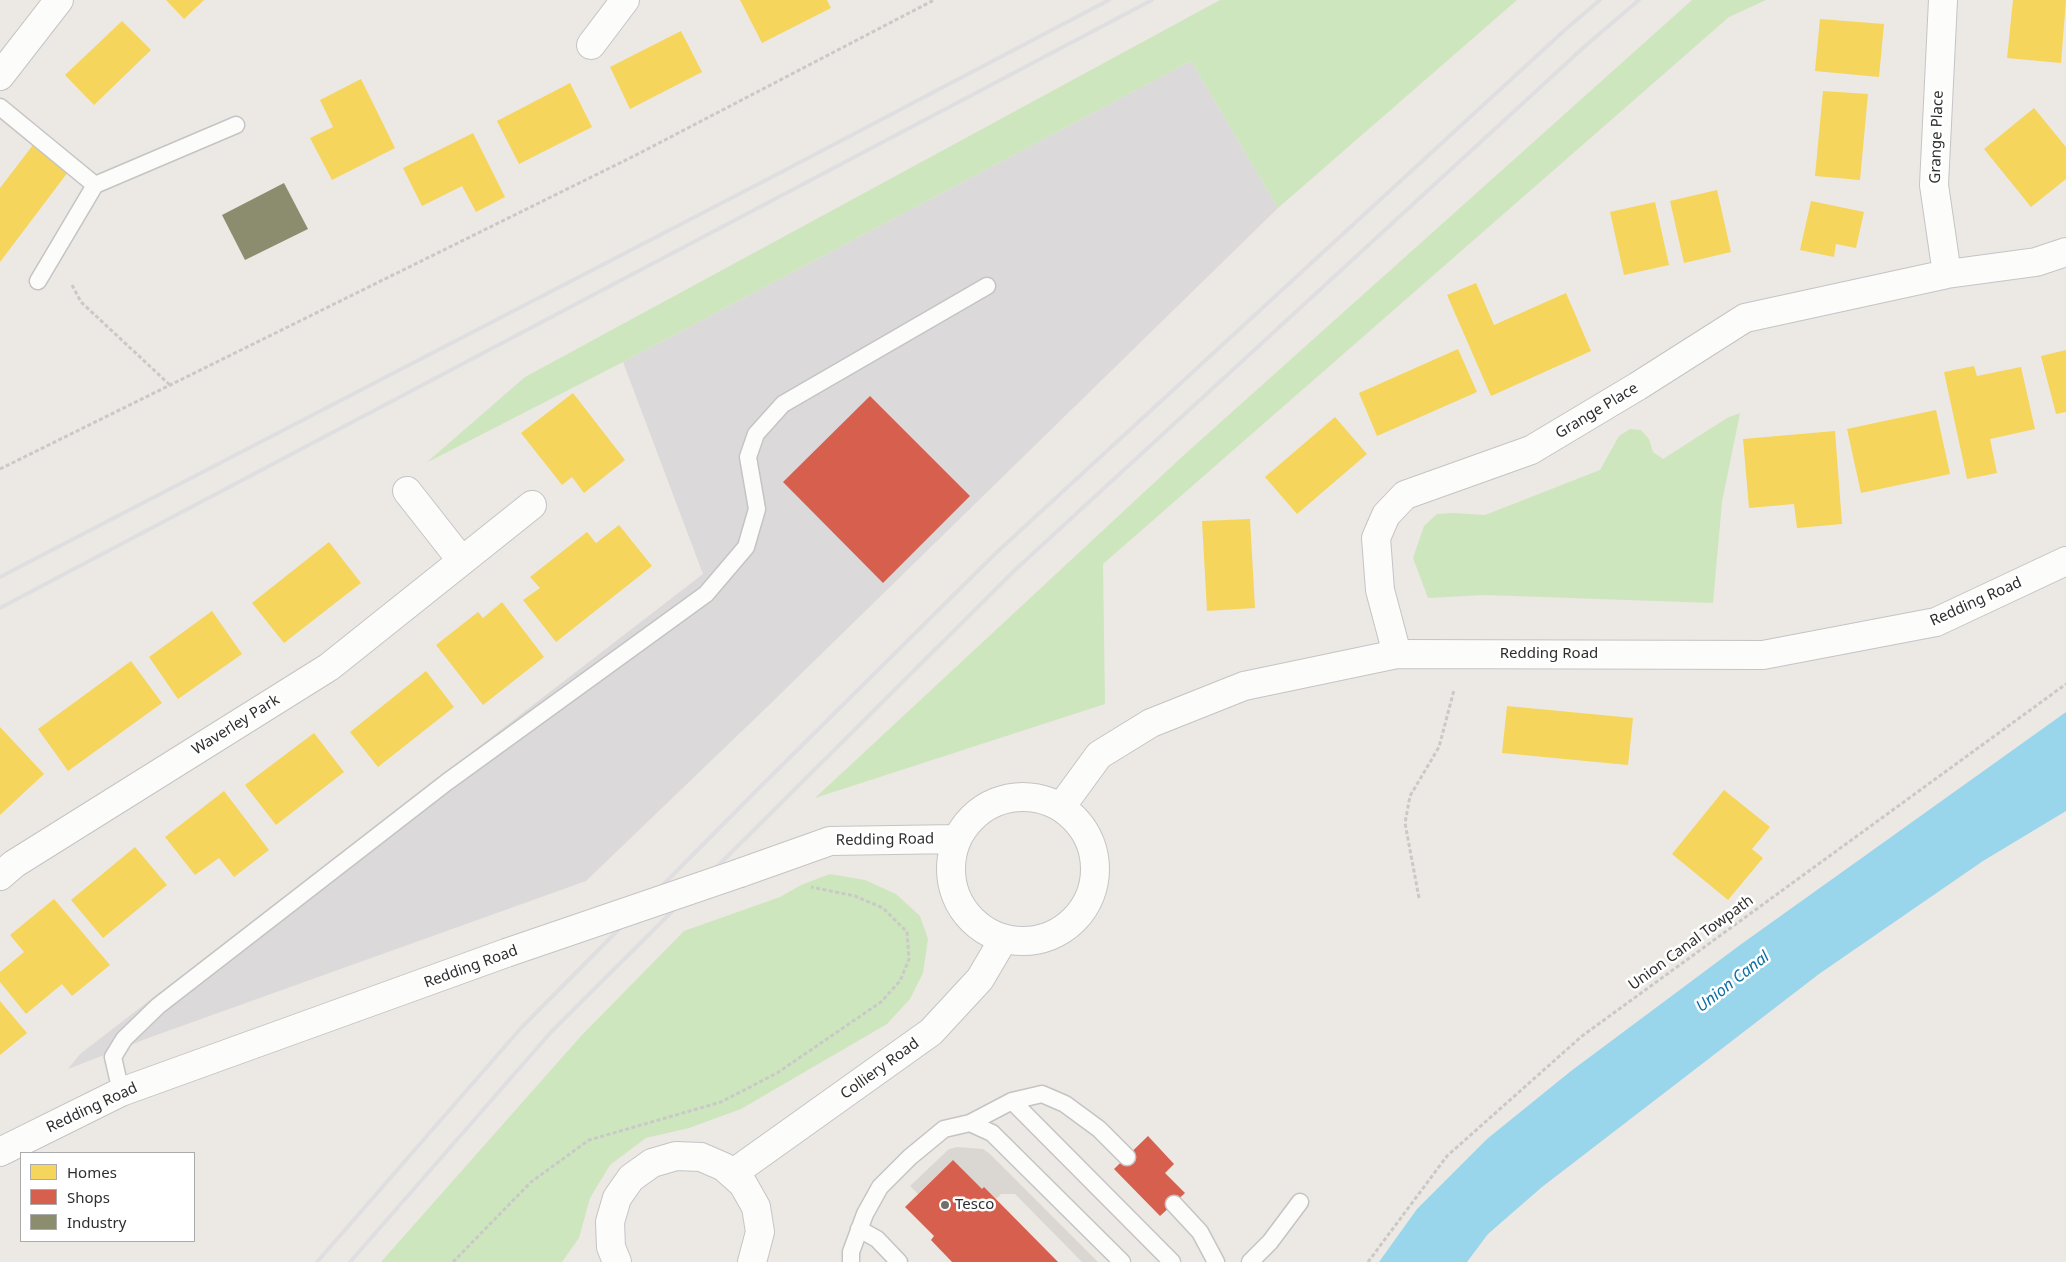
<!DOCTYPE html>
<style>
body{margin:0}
#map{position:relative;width:2066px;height:1262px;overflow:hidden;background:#ece8e4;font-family:"Noto Sans",sans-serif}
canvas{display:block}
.legend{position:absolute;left:20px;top:1152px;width:175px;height:90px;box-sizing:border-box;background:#fff;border:1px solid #ababab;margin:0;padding:6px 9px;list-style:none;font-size:15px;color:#2e2e2e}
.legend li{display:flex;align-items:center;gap:10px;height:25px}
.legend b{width:25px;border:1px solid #ababab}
</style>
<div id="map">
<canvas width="2066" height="1262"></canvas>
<ul class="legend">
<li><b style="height:14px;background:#f6d55c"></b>Homes</li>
<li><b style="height:14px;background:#d6604d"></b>Shops</li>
<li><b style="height:14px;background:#8c8c6e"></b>Industry</li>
</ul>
</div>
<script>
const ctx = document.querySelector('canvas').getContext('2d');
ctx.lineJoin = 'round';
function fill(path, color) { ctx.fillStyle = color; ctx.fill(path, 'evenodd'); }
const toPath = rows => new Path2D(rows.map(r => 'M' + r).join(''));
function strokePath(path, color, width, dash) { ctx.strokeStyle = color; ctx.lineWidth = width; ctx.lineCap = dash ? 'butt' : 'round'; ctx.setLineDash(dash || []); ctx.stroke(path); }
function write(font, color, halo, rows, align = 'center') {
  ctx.font = font + ' "Noto Sans",sans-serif'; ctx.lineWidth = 5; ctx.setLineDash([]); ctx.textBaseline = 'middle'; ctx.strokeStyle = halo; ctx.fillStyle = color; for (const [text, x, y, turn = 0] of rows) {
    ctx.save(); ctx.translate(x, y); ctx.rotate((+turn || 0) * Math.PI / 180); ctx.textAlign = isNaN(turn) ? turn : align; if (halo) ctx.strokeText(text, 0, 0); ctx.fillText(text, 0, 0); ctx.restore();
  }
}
fill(toPath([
 [1191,61,1278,208,765,709,586,881,151,1037,68,1069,80,1054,703,574,623,362]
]), '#dcd9db');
fill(toPath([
 [1220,0,1517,0,1278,208,1191,61,623,362,426,463,525,377],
 [1692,0,1766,0,1729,17,1103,564,1105,704,815,798,1184,455],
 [1740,413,1722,502,1713,603,1485,595,1428,598,1413,558,1424,526,1437,514,1452,513,1485,515,1600,470,1619,436,1630,429,1641,430,1649,439,1653,452,1663,459,1727,418],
 [830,874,865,880,896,894,920,916,928,939,923,973,910,999,887,1024,741,1109,689,1128,646,1138,610,1165,590,1198,579,1238,562,1262,381,1262,581,1036,684,931,780,897,801,885]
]), '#cee6be');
fill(toPath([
 [957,1147,983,1149,990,1154,1098,1262,1082,1262,1015,1194,1001,1194,942,1252,931,1240,982,1190,953,1160,918,1194,910,1186,949,1149]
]), '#dad6d2');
fill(toPath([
 [2066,712,2066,811,1983,861,1819,974,1542,1187,1488,1234,1467,1262,1379,1262,1417,1209,1487,1139,1571,1071,1740,945]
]), '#99d6ec');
fill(toPath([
 [166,0,204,0,184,19],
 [740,0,827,0,831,8,762,43],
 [2013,0,2066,0,2061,63,2007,58],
 [1820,19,1884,24,1879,77,1815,71],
 [122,21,151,50,94,105,65,75],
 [681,31,702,72,630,109,610,67],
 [361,79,395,148,332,180,310,138,333,127,320,100],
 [570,83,592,127,519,164,497,121],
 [1823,91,1868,94,1860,180,1815,176],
 [2034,108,2066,147,2066,179,2031,207,1984,149],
 [473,133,505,197,476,212,462,186,422,206,403,168],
 [33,145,68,172,0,262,0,188],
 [1717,190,1731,252,1684,263,1670,201],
 [1811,201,1864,212,1856,248,1836,244,1834,257,1800,250],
 [1655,202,1669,265,1624,275,1610,212],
 [1476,283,1494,325,1566,293,1591,351,1491,396,1447,295],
 [1458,349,1477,392,1377,436,1359,393],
 [2066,350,2066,412,2056,414,2041,356],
 [1974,366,1977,376,2021,367,2035,429,1990,439,1997,473,1967,479,1944,372],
 [573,393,625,460,584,493,572,477,562,485,521,433],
 [1936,410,1950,474,1861,493,1847,429],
 [1335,417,1367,454,1297,514,1265,477],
 [1835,431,1842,524,1797,528,1794,504,1749,508,1743,439],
 [1250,519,1255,608,1207,611,1202,521],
 [619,525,652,566,556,642,523,600,540,588,530,577,587,532,596,543],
 [329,542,361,583,284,643,252,603],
 [502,602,544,657,483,705,436,645,478,612,483,618],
 [212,611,242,654,178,699,149,657],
 [131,661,162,703,68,771,38,729],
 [426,671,454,707,378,767,350,732],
 [1507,706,1633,718,1628,765,1502,753],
 [0,727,44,774,0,815],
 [314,733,344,772,276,825,245,785],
 [1724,790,1770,827,1752,849,1763,858,1728,900,1672,854],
 [224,791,269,850,234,877,219,858,195,875,165,837],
 [135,847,167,885,103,938,71,900],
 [54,899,110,965,72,996,62,984,26,1014,0,982,0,972,24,952,10,935],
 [0,1001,27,1033,0,1055]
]), '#f6d55c');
fill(toPath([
 [870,396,970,496,883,583,783,482],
 [1148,1136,1174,1164,1165,1173,1185,1193,1160,1216,1114,1169],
 [953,1160,982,1189,984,1187,1058,1262,952,1262,931,1240,934,1236,905,1207]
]), '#d6604d');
fill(toPath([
 [284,183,308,229,245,260,222,215]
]), '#8c8c6e');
const lane = toPath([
 [0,107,95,185,236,125],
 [38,281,95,185],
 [121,1092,113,1057,124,1039,158,1006,447,782,706,594,746,547,757,509,748,457,756,434,783,404,987,286],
 [1012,1101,1172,1262],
 [970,1123,1012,1101,1042,1094,1065,1104,1099,1129,1127,1157],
 [1174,1204,1200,1232,1216,1262],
 [859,1229,877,1239,899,1262],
 [851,1262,851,1252,865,1214,880,1187,910,1157,944,1129,970,1123,992,1133,1122,1262],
 [1250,1262,1270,1242,1300,1202]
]);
const street = toPath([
 [1943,0,1934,185,1947,274],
 [591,45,625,0],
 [0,76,59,0],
 [407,491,462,561],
 [1397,654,1380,590,1376,538,1386,515,1405,495,1531,450,1638,386,1745,318,1947,274,2036,262,2066,252],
 [0,876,14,864,329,667,532,505],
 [732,1174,931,1032,980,979,1003,940],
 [617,1262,611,1247,610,1222,617,1198,631,1178,652,1163,676,1156,701,1157,724,1167,743,1184,756,1207,760,1232,752,1262]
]);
const secondary = toPath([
 '951 869a72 72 0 1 1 144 0a72 72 0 1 1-144 0Z',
 [1061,807,1099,755,1151,723,1244,686,1397,654,1763,655,1936,622,2066,561],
 [740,873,830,841,957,839],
 [0,1152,121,1092,506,953]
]);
strokePath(lane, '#c5c4c5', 19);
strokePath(street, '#c5c4c5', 30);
strokePath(secondary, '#c5c4c5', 30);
strokePath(toPath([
 [72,285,81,302,171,386],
 [0,469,634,156,934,0],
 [1419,898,1405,823,1410,796,1439,747,1454,690],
 [453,1262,531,1182,589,1140,721,1102,777,1073,881,1002,900,981,909,959,907,932,883,908,855,896,811,887],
 [1368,1262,1447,1156,1582,1036,2066,684]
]), '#c9c9c8', 3, [4, 2.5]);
strokePath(lane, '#fcfcfb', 16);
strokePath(street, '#fcfcfb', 28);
strokePath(secondary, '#fcfcfb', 28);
strokePath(toPath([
 [0,577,770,178,1109,0],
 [0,608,1152,0],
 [317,1262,521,1028,758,789,997,552,1567,28,1600,0],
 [350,1262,551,1032,1015,570,1584,47,1639,0]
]), '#dfdfe1', 4);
const secondaryBridge = toPath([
 [506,953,740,873]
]);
strokePath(secondaryBridge, '#c5c4c5', 30, []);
strokePath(secondaryBridge, '#fcfcfb', 28);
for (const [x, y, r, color] of [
 [945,1205,5,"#706f6e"]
]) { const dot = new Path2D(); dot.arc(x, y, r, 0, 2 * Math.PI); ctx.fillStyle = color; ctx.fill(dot); strokePath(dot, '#fff', 2); }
write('15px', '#2e2e2e', '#fff', [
 ["Grange Place",1937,137,-88],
 ["Grange Place",1597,411,-31],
 ["Redding Road",1976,602,-24],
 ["Redding Road",1549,654],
 ["Waverley Park",236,725,-32],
 ["Redding Road",885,840,-1],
 ["Union Canal Towpath",1691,943,-36],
 ["Redding Road",471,967,-20],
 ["Colliery Road",880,1069,-36],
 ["Redding Road",92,1108,-25]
]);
write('15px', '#2e2e2e', '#fff', [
 ["Tesco",955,1205]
], 'left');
write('italic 16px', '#0d6fa3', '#fff', [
 ["Union Canal",1733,982,-38]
]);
</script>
